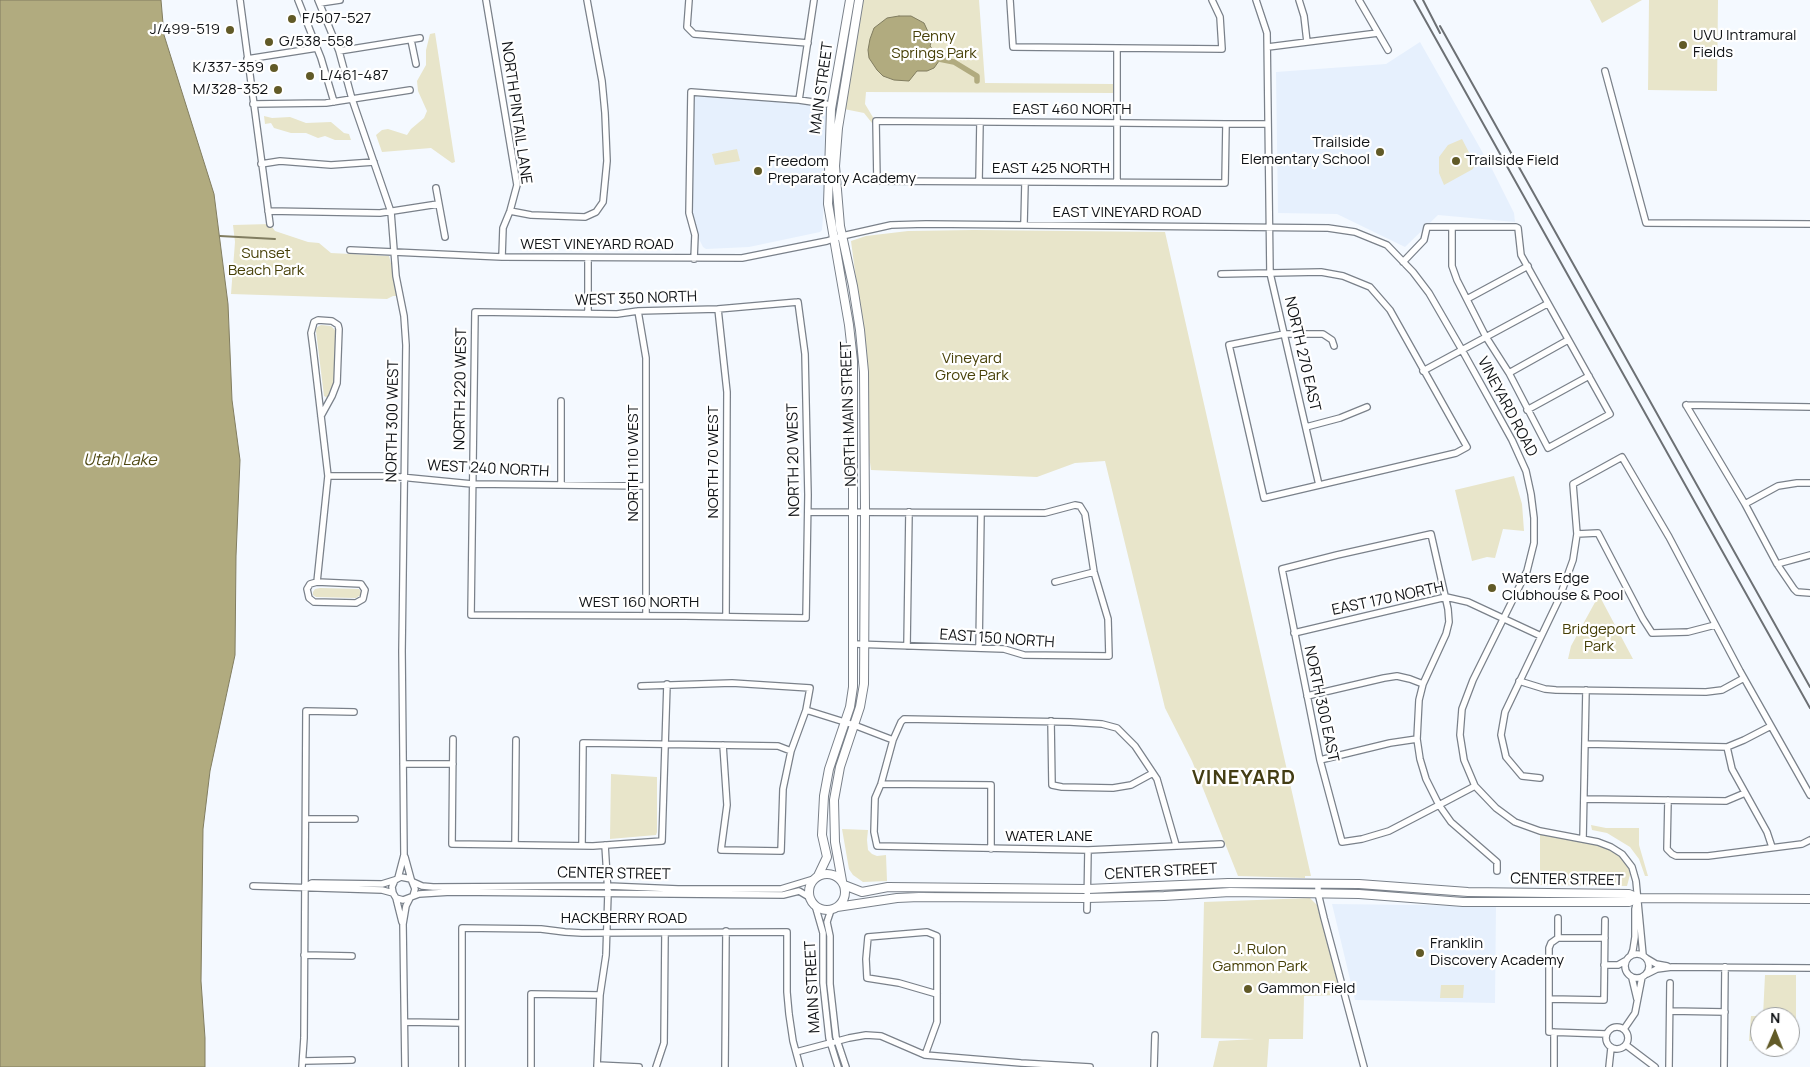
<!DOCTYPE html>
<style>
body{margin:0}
#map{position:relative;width:1810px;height:1067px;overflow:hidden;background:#f4f9ff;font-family:Manrope,sans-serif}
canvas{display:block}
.north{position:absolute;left:1750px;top:1007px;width:50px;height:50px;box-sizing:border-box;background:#fff;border:1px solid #9fa1a2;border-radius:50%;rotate:1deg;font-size:14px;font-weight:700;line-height:20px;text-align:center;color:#101316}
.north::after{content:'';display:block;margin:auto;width:18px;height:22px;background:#615a27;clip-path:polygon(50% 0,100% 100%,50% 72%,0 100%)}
</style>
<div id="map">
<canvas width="1810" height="1067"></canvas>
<div class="north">N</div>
</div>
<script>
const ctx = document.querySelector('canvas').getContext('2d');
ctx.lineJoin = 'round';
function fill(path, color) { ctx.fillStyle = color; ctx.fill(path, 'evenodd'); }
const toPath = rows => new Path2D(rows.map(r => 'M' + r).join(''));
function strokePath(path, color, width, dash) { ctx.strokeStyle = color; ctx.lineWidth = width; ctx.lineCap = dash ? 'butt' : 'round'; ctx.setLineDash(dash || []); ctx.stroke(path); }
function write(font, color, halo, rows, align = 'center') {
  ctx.font = font + ' Manrope,sans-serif'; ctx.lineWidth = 4.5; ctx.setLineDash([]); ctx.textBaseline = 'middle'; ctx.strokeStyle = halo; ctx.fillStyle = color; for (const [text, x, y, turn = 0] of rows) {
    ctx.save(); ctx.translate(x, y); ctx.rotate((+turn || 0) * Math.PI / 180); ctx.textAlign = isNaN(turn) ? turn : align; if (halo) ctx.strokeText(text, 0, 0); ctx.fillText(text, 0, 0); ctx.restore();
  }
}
fill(toPath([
 [1420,42,1492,169,1514,213,1515,222,1438,215,1405,247,1337,214,1278,213,1276,72,1386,64],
 [691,92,826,104,831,109,822,230,820,232,749,247,706,249,703,247,694,229,689,213],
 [1332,904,1496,906,1495,1003,1355,1000]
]), '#e6f0fd');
fill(toPath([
 [863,0,979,0,985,83,1113,84,1114,93,866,92,865,104,874,119,872,123,864,113,844,109],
 [1590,0,1642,0,1602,23],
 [1649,0,1718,0,1717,91,1648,90],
 [435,33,455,162,452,163,431,148,382,152,376,135,382,130,388,129,407,135,411,129,424,118,427,111,418,91,417,81,426,65,426,50,430,34],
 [264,116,272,118,290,117,306,123,331,122,344,133,349,134,351,140,335,140,325,136,318,138,306,133,291,133,274,128,271,123,265,124],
 [1462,139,1475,164,1473,169,1444,185,1439,173,1439,157,1448,145],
 [737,149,740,161,715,165,712,154],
 [270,224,275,231,308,242,319,243,331,253,389,256,399,293,397,296,393,296,387,299,231,294,235,242,233,225],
 [974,230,1165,232,1311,876,1305,876,1305,878,1238,876,1192,761,1165,708,1105,461,1075,463,1037,477,871,470,867,439,857,287,851,241,866,236,908,231],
 [321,325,331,326,335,330,335,382,328,398,324,396,316,331,317,327],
 [1514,476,1522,504,1524,531,1503,529,1495,558,1487,557,1472,561,1455,490],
 [320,588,359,589,362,594,356,598,316,597,313,595,313,592,315,589],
 [1599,595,1633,659,1568,659,1571,646],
 [611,774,657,777,657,832,656,835,610,839],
 [1591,825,1606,828,1639,828,1639,845,1648,876,1645,876,1639,859,1630,847,1607,833,1592,830],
 [842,829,868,830,867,840,868,850,872,854,877,856,886,855,887,881,863,882,853,875,849,869],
 [1540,831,1583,839,1622,854,1632,867,1627,886,1540,885],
 [1310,898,1317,905,1341,995,1304,996,1303,1039,1269,1039,1267,1067,1213,1067,1219,1041,1255,1039,1201,1038,1204,902],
 [1765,975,1796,975,1796,1042,1790,1042,1790,1017,1760,1017,1760,1041,1749,1041,1751,1016,1763,1016],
 [1441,985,1464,985,1463,998,1440,998]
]), '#e8e5ca');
const water = toPath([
 [0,0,161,0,164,35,214,194,228,304,232,400,240,460,236,556,235,655,210,771,203,829,201,981,205,1038,205,1067,0,1067,0,0],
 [899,16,911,16,924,23,930,36,928,42,931,43,930,46,938,54,939,61,934,68,927,71,917,71,909,81,894,80,883,76,877,70,869,58,868,50,870,39,874,28,887,18,899,16]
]);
fill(water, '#b1ab7f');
strokePath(water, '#817d60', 1);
strokePath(toPath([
 [220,236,275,239]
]), '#817d60', 2);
strokePath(toPath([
 [939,59,954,62,977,76,977,81]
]), '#b1ab7f', 5.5);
const minor = toPath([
 [240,0,270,224],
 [298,0,321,58,334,102],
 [318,0,339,51,352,99,391,212,396,276,404,316,406,345,402,651,404,855,398,878],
 [486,0,517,185,510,211,503,228,502,257],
 [689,0,687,27,694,34,808,43],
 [1010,0,1013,47,1222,49,1220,17,1212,0],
 [1256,0,1267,33,1270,273,1319,485],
 [1299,0,1304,16,1307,42],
 [1359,0,1388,50],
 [320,3,340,0],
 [411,40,416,64],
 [1268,47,1378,33],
 [1117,49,1117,182],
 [339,51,420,38],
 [247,59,317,48],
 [1605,71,1646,223,1810,224],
 [799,100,814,0],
 [253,104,326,103,410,90],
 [1226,124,1225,183,877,181,876,121,1125,123,1226,124,1268,124],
 [261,164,280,161,331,165,374,162],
 [979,181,980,122],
 [436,188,445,237],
 [268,211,380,213,438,204],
 [510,211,531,215,585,217,596,212,603,202,607,161,605,113,602,81,587,0],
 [1024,224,1025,183],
 [350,250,502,257,742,258,827,241,842,236,891,225,926,224,1328,228,1355,232,1387,245,1413,272,1429,293,1462,350,1512,440,1526,471,1531,494,1534,518,1534,543,1527,571,1473,680,1462,709,1460,735,1464,760,1475,786,1496,808,1515,822,1540,831,1598,842,1611,847,1622,854,1632,867,1636,881,1643,955],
 [694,259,695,235,689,213,691,92,799,100,826,104],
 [1403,262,1424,240,1427,227,1516,227,1518,228,1521,255,1610,414,1548,448,1509,373,1486,337,1457,280,1452,266,1452,227],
 [1221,274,1321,272,1343,276,1370,287,1390,310,1467,447,1456,453,1264,498,1229,345,1284,334,1323,334,1332,340,1334,346],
 [1467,299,1528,266],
 [798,302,805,354,808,495,806,618,685,616,471,615,475,312,617,314,638,311,718,309,798,302],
 [718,309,727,392,726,616],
 [638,311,646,358,646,616],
 [588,313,588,258],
 [1423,371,1547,304],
 [1509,373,1568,340],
 [1686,405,1745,504,1777,564,1794,589,1797,592,1810,593],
 [1686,405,1810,407],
 [1527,410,1589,376],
 [1306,427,1340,418,1367,407],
 [328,476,390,476,472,484,646,486],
 [561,485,561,401],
 [1745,504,1778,486,1797,483,1810,483],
 [808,512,1045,513,1075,505,1080,506,1085,514,1094,572,1108,619,1109,656,1024,655,1004,649,853,644],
 [1577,534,1598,533,1643,619,1652,633,1688,632,1715,625],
 [1777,564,1810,555],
 [317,582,328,476,321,416,313,348,311,333,314,322,318,320,332,321,338,325,339,329,337,383,332,396,321,416],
 [317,582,361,584,365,590,363,599,356,603,314,602,309,598,307,589,310,584,317,582],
 [1055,582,1094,572],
 [1294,633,1446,597,1468,602,1541,636],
 [907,646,909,512],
 [979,648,981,513],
 [1519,681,1545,689,1556,690,1706,692,1722,690,1744,678],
 [641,686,732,683,810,688,806,710,791,751,783,789,781,851,721,850,727,805,723,745],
 [1307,696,1384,678,1397,676,1410,679,1423,684],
 [806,710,854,725,893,740],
 [1051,721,1052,785,1062,787,1113,788,1131,785,1153,773],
 [453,739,452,844,593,846,662,841,667,684],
 [1586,744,1727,747,1744,740,1771,726],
 [1727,747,1732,769,1767,832,1772,847],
 [1320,760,1390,743,1417,739],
 [403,764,453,764],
 [1540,778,1522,776,1506,757,1501,735,1505,712,1559,599,1573,560,1577,534,1573,484,1622,457,1669,537,1740,671,1810,795],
 [881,784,991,785,991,849],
 [1475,786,1439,805,1389,831,1362,839,1342,842,1320,760,1282,569,1337,555,1431,534,1448,609,1449,622,1446,634,1423,684,1419,700,1417,739,1420,759,1426,779,1439,805,1451,822,1497,862,1497,871],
 [1585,799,1726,801,1745,793],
 [1668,800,1667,849,1672,854,1676,856,1708,856,1802,844,1810,840],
 [306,819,355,819],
 [1583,839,1586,690],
 [515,845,516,740],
 [1176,845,1157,779,1135,746,1117,728,1102,724,1070,722,904,719,901,722,893,740,881,784,875,798,874,832,877,846,1088,850,1221,844],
 [582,846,583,743,778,746,791,751],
 [405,857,411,879],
 [413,882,422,886,433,887,608,886,678,889,781,889,814,879],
 [1318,884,1318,893,1324,918,1364,1067],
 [253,886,382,890,393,893],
 [305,887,312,883,382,884,395,880],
 [413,896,415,889,411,879,401,877,395,880,392,887,393,893,396,898,403,900,419,894,451,892,783,895,799,891,809,897],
 [396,898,402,922],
 [815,905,823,933,823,983,829,1038,838,1067],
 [831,910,827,922,830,936,830,984,836,1037,846,1067],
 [1087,910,1088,850],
 [1558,938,1558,918],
 [1605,938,1558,938,1551,943,1549,948,1549,1032,1606,1034],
 '1625 966a12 12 0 1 1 24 0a12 12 0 1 1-24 0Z',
 [304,955,352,956],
 [1631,955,1633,950,1635,937,1635,909,1637,900],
 [1646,958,1656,964,1667,966],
 [1604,965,1618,965,1625,961],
 [1647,974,1657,969,1672,967,1810,968],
 [1632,978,1637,999],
 [1549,999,1604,1000,1605,920],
 [1670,1011,1725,1012],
 [405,1022,462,1023],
 '1606 1038a11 11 0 1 1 22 0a11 11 0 1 1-22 0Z',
 [1624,1029,1635,1013,1642,977],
 [1626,1045,1655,1067],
 [796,1052,849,1038,866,1035,881,1036,925,1055,1021,1063,1090,1067],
 [925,1055,937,1022,937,936,927,932,868,937,866,959,867,978,899,983,937,994],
 [304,1061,352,1060],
 [597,1065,639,1067],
 [302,1067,304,1038,306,711,354,712],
 [405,1067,403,924,406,906,410,898],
 [462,1067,462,928,541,929,565,932,582,933,787,932,787,992,789,1014,793,1041,800,1067],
 [531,1067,531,994,600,995],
 [597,1067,600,995,606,955,608,893,605,845],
 [656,1067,664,1043,665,933],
 [725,1067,726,931],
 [1154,1067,1155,1035],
 [1554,1067,1554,1032],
 [1609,1067,1611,1048],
 [1669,1067,1670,983],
 [1724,1067,1725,967]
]);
const major = toPath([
 '809 892a18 18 0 1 1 36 0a18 18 0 1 1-36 0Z',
 [818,876,827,857,822,835,824,796,829,769,850,707,853,687,853,361,849,325,828,204,831,109,850,0],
 [842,881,835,842,834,800,840,767,860,707,864,684,865,511,864,372,860,330,853,286,840,226,835,166,838,128,859,0],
 [844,885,862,892,888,887,1087,889,1228,883,1359,884,1468,892,1629,894,1638,898,1810,899],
 [837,907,897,898,919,897,1087,898,1164,896,1230,892,1359,894,1463,902,1629,902,1638,898]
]);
strokePath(minor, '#7a818a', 8);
strokePath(major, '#7a818a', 10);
strokePath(minor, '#fff', 5.5);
strokePath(major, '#fff', 8);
strokePath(toPath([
 [1414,0,1810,708],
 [1423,0,1440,33],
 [1440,26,1810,687]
]), '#6c7074', 2);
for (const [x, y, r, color] of [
 [292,19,5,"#615a27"],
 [230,30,5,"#615a27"],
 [269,42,5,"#615a27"],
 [1683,45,5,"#615a27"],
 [274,68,5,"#615a27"],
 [310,76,5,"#615a27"],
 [278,90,5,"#615a27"],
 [1380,152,5,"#615a27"],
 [1456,161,5,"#615a27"],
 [758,171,5,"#615a27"],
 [1492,588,5,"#615a27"],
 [1420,953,5,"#615a27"],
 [1248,989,5,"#615a27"]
]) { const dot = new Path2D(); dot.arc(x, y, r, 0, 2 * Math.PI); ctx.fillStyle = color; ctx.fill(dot); strokePath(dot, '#fff', 2); }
write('15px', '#101316', '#fff', [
 ["F/507-527",302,19],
 ["J/499-519",220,30,"right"],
 ["UVU Intramural",1693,36],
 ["Fields",1693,53],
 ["G/538-558",279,42],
 ["K/337-359",264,68,"right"],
 ["L/461-487",320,76],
 ["M/328-352",268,90,"right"],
 ["Trailside",1370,143,"right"],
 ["Elementary School",1370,160,"right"],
 ["Trailside Field",1466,161],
 ["Freedom",768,162],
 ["Preparatory Academy",768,179],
 ["Waters Edge",1502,579],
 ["Clubhouse & Pool",1502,596],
 ["Franklin",1430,944],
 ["Discovery Academy",1430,961],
 ["Gammon Field",1258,989]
], 'left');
write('15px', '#474008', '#fff', [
 ["Penny",934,37],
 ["Springs Park",934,54],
 ["Sunset",266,254],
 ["Beach Park",266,271],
 ["Vineyard",972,359],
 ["Grove Park",972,376],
 ["Bridgeport",1599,630],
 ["Park",1599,647],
 ["J. Rulon",1260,950],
 ["Gammon Park",1260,967]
]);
write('15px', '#101316', '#fff', [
 ["MAIN STREET",822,88,-82],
 ["EAST 460 NORTH",1072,110],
 ["NORTH PINTAIL LANE",516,113,82],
 ["EAST 425 NORTH",1051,169],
 ["EAST VINEYARD ROAD",1127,213],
 ["WEST VINEYARD ROAD",597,245],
 ["WEST 350 NORTH",636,299,-2],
 ["NORTH 270 EAST",1302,354,77],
 ["NORTH 220 WEST",461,389,-89],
 ["VINEYARD ROAD",1507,407,62],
 ["NORTH MAIN STREET",849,414,-92],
 ["NORTH 300 WEST",393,421,-89],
 ["NORTH 20 WEST",794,460,-91],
 ["NORTH 70 WEST",714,462,-90],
 ["NORTH 110 WEST",634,463,-90],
 ["WEST 240 NORTH",488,469,3],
 ["EAST 170 NORTH",1388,599,-12],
 ["WEST 160 NORTH",639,603],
 ["EAST 150 NORTH",997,639,4],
 ["NORTH 300 EAST",1321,704,78],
 ["WATER LANE",1049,837],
 ["CENTER STREET",1161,872,-3],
 ["CENTER STREET",614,874,1],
 ["CENTER STREET",1567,880,1],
 ["HACKBERRY ROAD",624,919],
 ["MAIN STREET",813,987,-93]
]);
write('italic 16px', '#4e4712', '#fff', [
 ["Utah Lake",120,461]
]);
ctx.letterSpacing = '1px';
write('bold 20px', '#433d14', '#fff', [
 ["VINEYARD",1244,778]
]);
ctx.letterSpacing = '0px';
</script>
